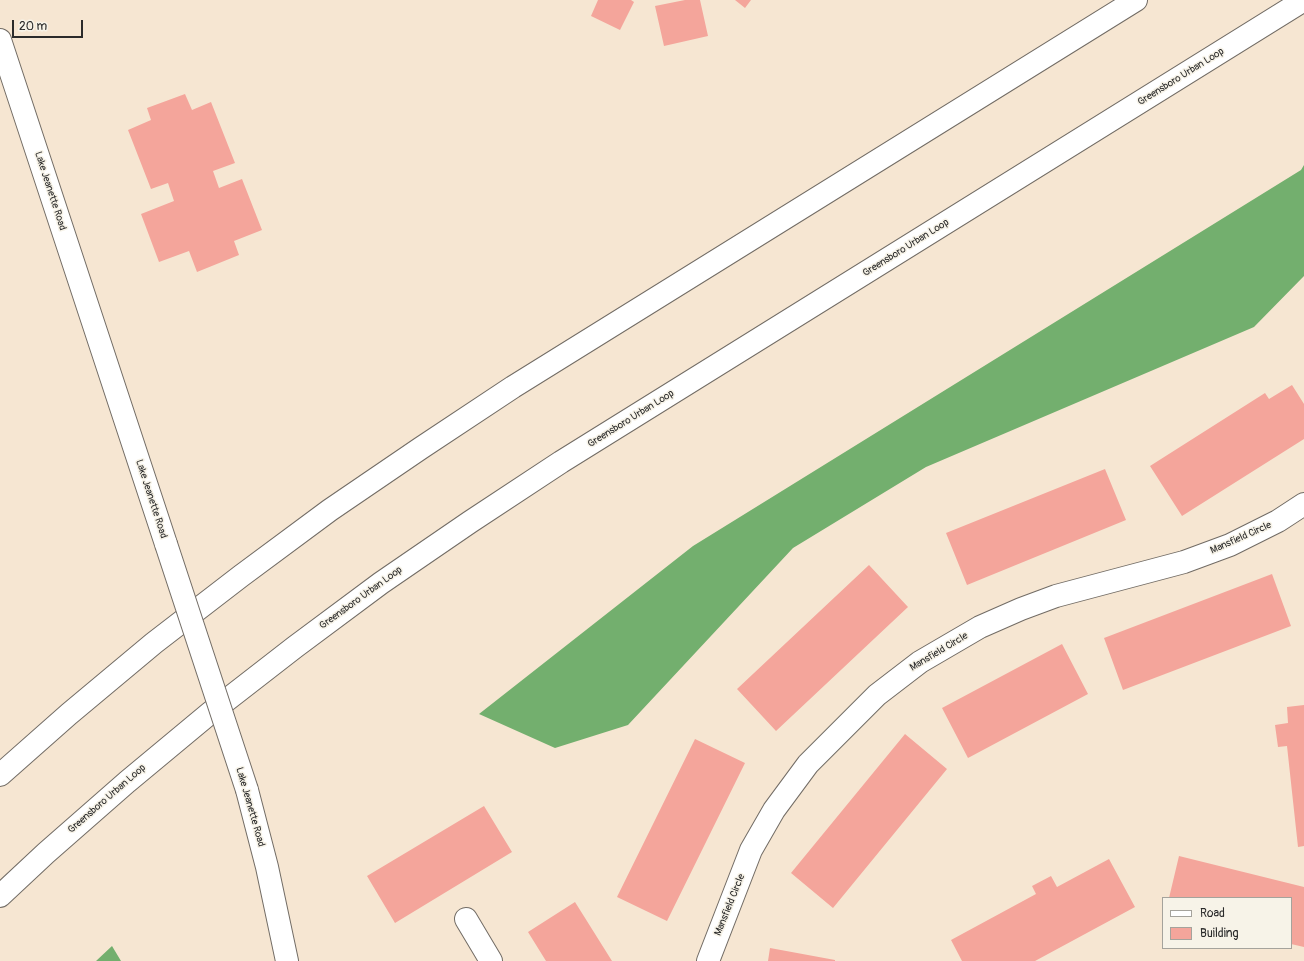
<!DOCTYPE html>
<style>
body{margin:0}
#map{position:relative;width:1304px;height:961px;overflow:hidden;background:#f6e6d2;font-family:Pangolin,sans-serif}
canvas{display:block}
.legend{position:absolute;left:1162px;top:897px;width:130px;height:52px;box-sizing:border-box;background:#f7f3e8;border:1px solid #a5a39c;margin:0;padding:5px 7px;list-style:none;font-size:12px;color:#2b2b2b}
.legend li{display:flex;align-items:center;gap:8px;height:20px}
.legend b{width:20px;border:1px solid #a5a39c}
.scale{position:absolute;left:12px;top:20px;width:71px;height:18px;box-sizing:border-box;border:2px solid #2b2b2b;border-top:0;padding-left:5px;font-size:12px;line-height:14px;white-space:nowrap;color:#2b2b2b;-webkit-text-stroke:3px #f7f3e8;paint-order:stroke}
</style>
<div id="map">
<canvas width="1304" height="961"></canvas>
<ul class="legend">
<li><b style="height:5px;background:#fff"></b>Road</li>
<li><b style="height:11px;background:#f4a59b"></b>Building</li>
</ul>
<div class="scale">20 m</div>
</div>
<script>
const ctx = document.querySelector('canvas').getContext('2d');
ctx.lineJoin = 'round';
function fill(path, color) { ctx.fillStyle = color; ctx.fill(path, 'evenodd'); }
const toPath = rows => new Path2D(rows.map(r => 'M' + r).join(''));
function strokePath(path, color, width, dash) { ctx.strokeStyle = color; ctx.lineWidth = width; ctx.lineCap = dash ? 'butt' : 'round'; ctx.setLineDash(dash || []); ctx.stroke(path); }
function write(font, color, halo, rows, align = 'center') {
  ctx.font = font + ' Pangolin,sans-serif'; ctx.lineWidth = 3; ctx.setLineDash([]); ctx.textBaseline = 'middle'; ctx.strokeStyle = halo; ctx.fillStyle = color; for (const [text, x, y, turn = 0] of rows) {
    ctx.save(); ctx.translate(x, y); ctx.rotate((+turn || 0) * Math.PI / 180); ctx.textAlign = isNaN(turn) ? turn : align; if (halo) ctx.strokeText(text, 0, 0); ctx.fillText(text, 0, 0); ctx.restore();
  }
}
fill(toPath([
 [1304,165,1304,276,1254,327,926,467,793,548,628,725,555,748,479,714,693,546,1301,170],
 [112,946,121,961,96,961]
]), '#73af6e');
fill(toPath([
 [598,0,631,0,634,2,620,30,591,16],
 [685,0,700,0,708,36,664,46,655,6],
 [735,0,751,0,745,8],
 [185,94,192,110,211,102,235,163,213,171,219,188,242,179,262,230,234,241,239,255,197,272,189,251,159,262,141,214,174,201,168,183,151,189,128,130,151,120,147,108],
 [1292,385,1304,404,1304,439,1182,516,1150,466,1265,393,1269,399],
 [1105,469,1126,520,967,585,946,533],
 [869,565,908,607,776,731,737,689],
 [1272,574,1291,626,1123,690,1104,638],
 [1062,644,1088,694,968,758,942,708],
 [1304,705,1304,846,1298,847,1287,746,1278,747,1275,725,1288,723,1287,707],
 [905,734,947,769,833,908,791,873],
 [695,739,745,763,667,921,617,897],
 [484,806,512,852,395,923,367,876],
 [1179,856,1304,887,1304,947,1291,944,1291,898,1169,898],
 [1109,859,1135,907,1035,961,962,961,951,940,1036,894,1032,886,1051,876,1057,887],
 [575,902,612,961,546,961,528,932],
 [770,948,835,960,835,961,768,961]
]), '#f4a59b');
const street = toPath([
 [466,919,491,961],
 [708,961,751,850,774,810,808,764,877,695,920,662,980,627,1021,609,1056,596,1184,562,1230,545,1278,521,1304,504]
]);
const secondary = toPath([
 [0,40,166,544],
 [247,790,267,867,287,961]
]);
const highway = toPath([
 [0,775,69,714,154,643,241,576,330,510,421,448,513,387,1136,0],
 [0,896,46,853,127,782,210,713,295,647,381,583,470,522,561,462,1304,0]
]);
strokePath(street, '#726c65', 24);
strokePath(secondary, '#726c65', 24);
strokePath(highway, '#726c65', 24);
strokePath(street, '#fff', 22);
strokePath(secondary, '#fff', 22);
strokePath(highway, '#fff', 22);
const secondaryBridge = toPath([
 [166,544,247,790]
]);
strokePath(secondaryBridge, '#726c65', 24, []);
strokePath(secondaryBridge, '#fff', 22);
write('10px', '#2b2b2b', '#f7f3e8', [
 ["Greensboro Urban Loop",1181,77,-32],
 ["Lake Jeanette Road",50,191,72],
 ["Greensboro Urban Loop",906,248,-32],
 ["Greensboro Urban Loop",631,419,-32],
 ["Lake Jeanette Road",151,499,72],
 ["Mansfield Circle",1241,538,-24],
 ["Greensboro Urban Loop",361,598,-36],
 ["Mansfield Circle",939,652,-31],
 ["Greensboro Urban Loop",107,799,-41],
 ["Lake Jeanette Road",250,807,74],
 ["Mansfield Circle",730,905,-68]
]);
</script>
